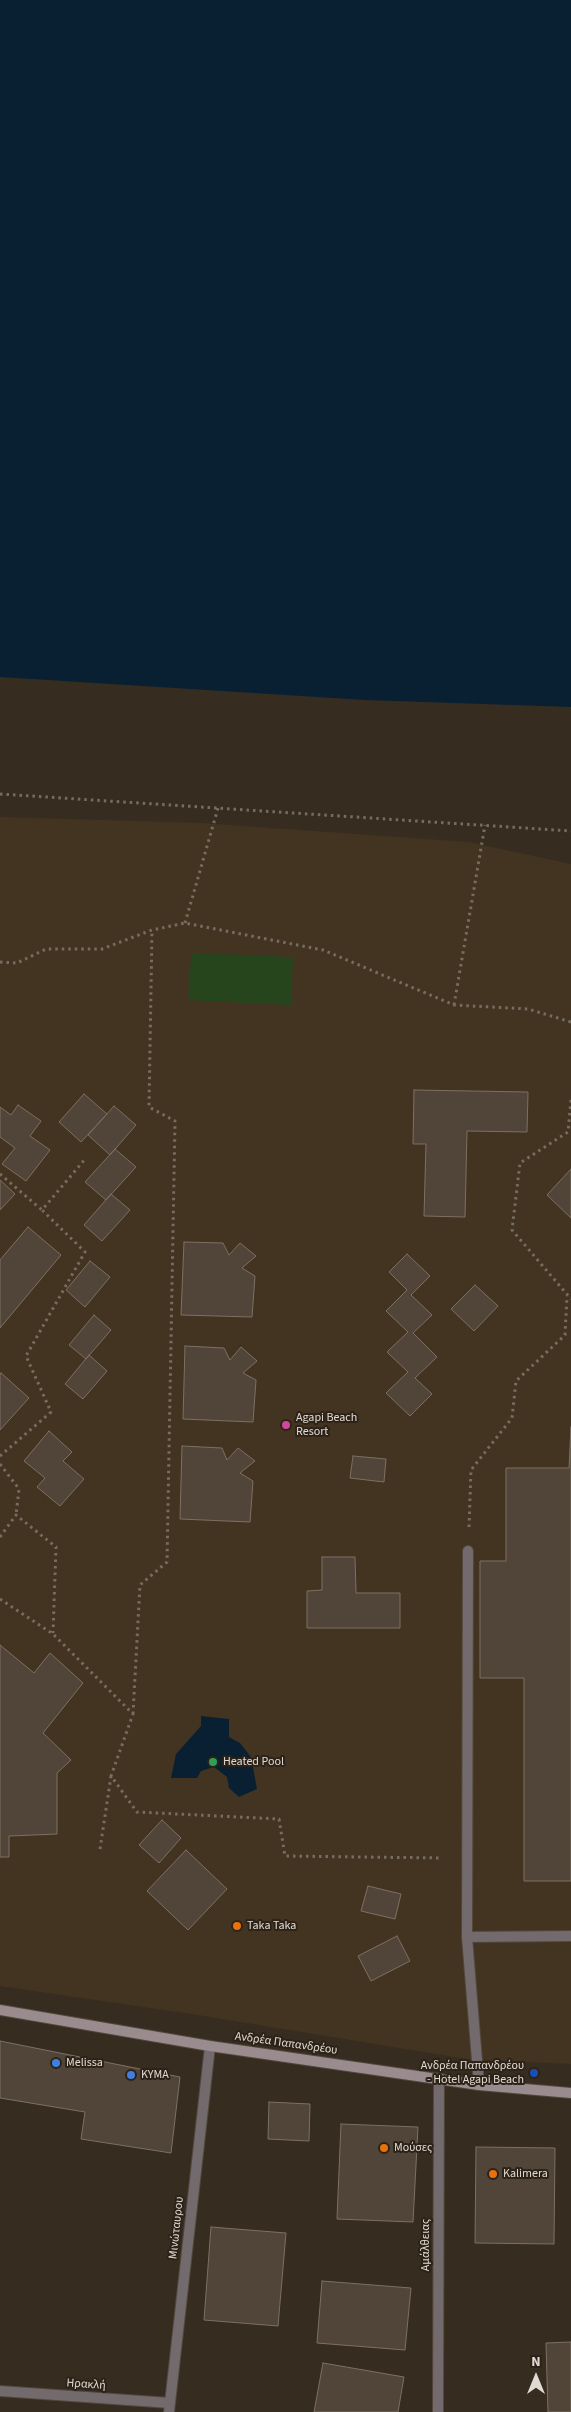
<!DOCTYPE html>
<meta charset="utf-8">
<style>
body{margin:0}
#map{position:relative;width:571px;height:2412px;overflow:hidden;background:#372c20;font-family:"Source Sans 3",sans-serif}
canvas{display:block}
.north{position:absolute;left:511px;top:2352px;width:50px;height:50px;-webkit-text-stroke:4px #2d2217;paint-order:stroke;rotate:0deg;font-size:14px;font-weight:700;line-height:20px;text-align:center;color:#e0dad2}
.north::after{content:'';display:block;margin:auto;width:18px;height:22px;background:#e0dad2;clip-path:polygon(50% 0,100% 100%,50% 72%,0 100%)}
</style>
<div id="map">
<canvas width="571" height="2412"></canvas>
<div class="north">N</div>
</div>
<script>
const ctx = document.querySelector('canvas').getContext('2d');
ctx.lineJoin = 'round';
function fill(path, color) { ctx.fillStyle = color; ctx.fill(path, 'evenodd'); }
const toPath = rows => new Path2D(rows.map(r => 'M' + r).join(''));
function strokePath(path, color, width, dash) { ctx.strokeStyle = color; ctx.lineWidth = width; ctx.lineCap = dash ? 'butt' : 'round'; ctx.setLineDash(dash || []); ctx.stroke(path); }
function write(font, color, halo, rows, align = 'center') {
  ctx.font = font + ' "Source Sans 3",sans-serif'; ctx.lineWidth = 4; ctx.setLineDash([]); ctx.textBaseline = 'middle'; ctx.strokeStyle = halo; ctx.fillStyle = color; for (const [text, x, y, turn = 0] of rows) {
    ctx.save(); ctx.translate(x, y); ctx.rotate((+turn || 0) * Math.PI / 180); ctx.textAlign = isNaN(turn) ? turn : align; if (halo) ctx.strokeText(text, 0, 0); ctx.fillText(text, 0, 0); ctx.restore();
  }
}
fill(toPath([
 [0,817,201,823,469,842,571,864,571,2064,466,2059,198,2015,0,1986]
]), '#433422');
fill(toPath([
 [191,953,293,957,291,1005,188,1000]
]), '#27451c');
fill(toPath([
 [0,0,571,0,571,707,365,700,0,677],
 [201,1716,229,1719,229,1737,240,1743,251,1757,257,1789,239,1797,229,1788,227,1777,214,1767,201,1771,197,1778,171,1778,176,1754,201,1726]
]), '#092032');
const building = toPath([
 [414,1090,528,1092,527,1132,467,1131,465,1217,424,1216,426,1144,413,1144,414,1090],
 [84,1094,107,1114,81,1142,59,1122,84,1094],
 [18,1105,41,1121,30,1136,50,1150,26,1181,2,1164,15,1148,0,1137,0,1107,11,1115,18,1105],
 [114,1106,136,1125,110,1155,88,1135,114,1106],
 [115,1149,136,1167,106,1200,85,1182,115,1149],
 [571,1169,571,1218,547,1195,571,1169],
 [0,1180,15,1194,0,1210,0,1180],
 [111,1194,130,1210,102,1241,84,1225,111,1194],
 [28,1227,61,1255,0,1328,0,1260,28,1227],
 [184,1242,223,1243,229,1255,240,1243,256,1256,242,1268,255,1276,252,1317,181,1315,184,1242],
 [407,1254,430,1276,411,1295,432,1315,413,1333,437,1357,415,1378,432,1394,410,1416,386,1393,408,1372,387,1352,408,1332,386,1311,407,1290,389,1272,407,1254],
 [90,1261,110,1277,85,1307,66,1290,90,1261],
 [475,1285,498,1306,474,1331,451,1309,475,1285],
 [94,1315,111,1330,86,1359,69,1345,94,1315],
 [185,1346,224,1348,230,1360,241,1347,257,1361,243,1373,256,1380,253,1422,183,1419,185,1346],
 [89,1355,107,1371,83,1399,65,1384,89,1355],
 [1,1373,29,1398,0,1430,0,1374,1,1373],
 [571,1427,571,1881,524,1881,524,1678,480,1678,480,1561,506,1561,506,1468,569,1468,571,1427],
 [49,1431,72,1452,63,1461,84,1479,60,1506,37,1487,45,1478,24,1461,49,1431],
 [182,1446,222,1448,227,1460,238,1448,255,1461,240,1473,253,1481,250,1522,180,1519,182,1446],
 [353,1456,386,1459,384,1482,350,1478,353,1456],
 [322,1557,355,1557,356,1593,400,1593,400,1628,307,1628,307,1591,322,1590,322,1557],
 [0,1645,34,1673,50,1653,83,1683,43,1733,71,1760,57,1773,57,1834,9,1836,9,1857,0,1857,0,1645],
 [162,1820,181,1838,159,1863,139,1845,162,1820],
 [186,1850,227,1889,188,1930,147,1891,186,1850],
 [368,1886,401,1894,395,1919,361,1911,368,1886],
 [397,1936,410,1961,371,1981,358,1956,397,1936],
 [0,2041,180,2077,171,2153,81,2139,85,2112,0,2098,0,2041],
 [269,2102,310,2104,309,2141,268,2139,269,2102],
 [341,2124,418,2127,413,2222,337,2219,341,2124],
 [476,2147,555,2148,554,2244,475,2243,476,2147],
 [211,2227,286,2233,278,2326,204,2320,211,2227],
 [322,2281,411,2288,405,2350,317,2343,322,2281],
 [571,2342,571,2412,548,2412,546,2343,571,2342],
 [323,2363,404,2377,398,2412,314,2412,323,2363]
]);
fill(building, '#514539');
strokePath(building, '#7d7063', 1);
const lane = toPath([
 [468,1551,467,1937,479,2085],
 [467,1937,571,1936]
]);
const street = toPath([
 [0,2391,170,2403],
 [169,2412,210,2046],
 [438,2412,439,2078]
]);
const secondary = toPath([
 [0,2010,210,2046,479,2085,571,2093]
]);
strokePath(lane, '#52483c', 12);
strokePath(street, '#52483c', 12);
strokePath(secondary, '#52483c', 12);
strokePath(toPath([
 [0,794,571,831],
 [185,923,218,808],
 [0,962,17,963,46,949,102,949,152,930,185,923,323,950,454,1005,528,1009,571,1022],
 [454,1005,485,825],
 [571,1100,568,1132,520,1163,512,1230,571,1299],
 [0,1174,42,1210],
 [0,1456,51,1412,26,1356,85,1252,42,1210,86,1158],
 [0,1464,19,1489,16,1515],
 [469,1527,471,1470,512,1418,516,1381,565,1335,567,1296],
 [0,1537,16,1515,56,1547,53,1633],
 [0,1599,53,1634,133,1714,111,1776,137,1812,279,1819,285,1856,442,1858],
 [133,1714,140,1585,167,1562,175,1121,149,1107,152,930],
 [100,1849,111,1776]
]), '#766d62', 3, [2.5, 4]);
strokePath(lane, '#726a6c', 10);
strokePath(street, '#726a6c', 10);
strokePath(secondary, '#998b8e', 10);
for (const [x, y, r, color] of [
 [286,1425,5,"#d1479c"],
 [213,1762,5,"#2e9e5b"],
 [237,1926,5,"#e8710a"],
 [56,2063,5,"#3f7fe0"],
 [534,2073,5,"#1a4fb4"],
 [131,2075,5,"#3f7fe0"],
 [384,2148,5,"#e8710a"],
 [493,2174,5,"#e8710a"]
]) { const dot = new Path2D(); dot.arc(x, y, r, 0, 2 * Math.PI); ctx.fillStyle = color; ctx.fill(dot); strokePath(dot, '#2d2217', 2); }
write('12px', '#e0dad2', '#2d2217', [
 ["Agapi Beach",296,1418],
 ["Resort",296,1432],
 ["Heated Pool",223,1762],
 ["Taka Taka",247,1926],
 ["Melissa",66,2063],
 ["Ανδρέα Παπανδρέου",524,2066,"right"],
 ["- Hotel Agapi Beach",524,2080,"right"],
 ["ΚΥΜΑ",141,2075],
 ["Μούσες",394,2148],
 ["Kalimera",503,2174]
], 'left');
write('12px', '#e0dad2', '#2d2217', [
 ["Ανδρέα Παπανδρέου",286,2044,8],
 ["Μινώταυρου",177,2228,-84],
 ["Αμάλθειας",426,2245,-90],
 ["Ηρακλή",86,2385,4]
]);
</script>
